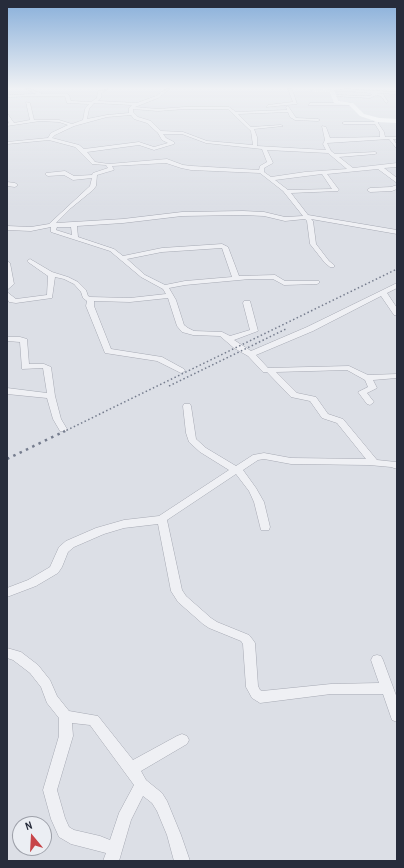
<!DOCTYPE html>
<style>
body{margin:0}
#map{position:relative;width:404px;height:868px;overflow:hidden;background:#dcdfe6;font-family:"Archivo Narrow",sans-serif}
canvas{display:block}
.frame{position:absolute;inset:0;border:8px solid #272c3b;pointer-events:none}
.north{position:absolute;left:12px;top:816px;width:40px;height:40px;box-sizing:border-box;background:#ebeef3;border:1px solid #9da0a9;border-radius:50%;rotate:342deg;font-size:11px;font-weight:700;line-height:16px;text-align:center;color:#272c3b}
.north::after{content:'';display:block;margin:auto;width:14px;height:18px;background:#c74549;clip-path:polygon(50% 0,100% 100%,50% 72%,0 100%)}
</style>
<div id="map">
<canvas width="404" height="868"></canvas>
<div class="frame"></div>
<div class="north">N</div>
</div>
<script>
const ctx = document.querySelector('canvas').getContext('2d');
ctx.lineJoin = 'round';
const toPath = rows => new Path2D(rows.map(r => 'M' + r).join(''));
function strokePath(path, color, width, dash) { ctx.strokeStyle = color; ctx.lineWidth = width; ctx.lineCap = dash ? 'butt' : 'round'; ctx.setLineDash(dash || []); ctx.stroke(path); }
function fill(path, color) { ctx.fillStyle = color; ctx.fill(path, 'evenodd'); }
const street = toPath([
 [26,89,30,89,43,94,67,94,69,95,71,101,91,102,97,98,98,91,108,89,101,93,101,98,98,101,137,103,156,96,166,89,170,89,158,98,135,107,158,109,185,107,229,107,236,112,287,110,286,107,288,106,296,118,318,119,320,120,318,121,295,120,290,117,288,112,238,114,251,127,281,125,283,126,254,129,257,137,257,146,326,150,323,144,325,140,322,126,326,127,330,138,380,137,380,132,375,124,344,124,342,123,344,122,374,122,376,119,378,120,378,123,384,132,385,137,397,137,397,139,393,139,397,145,397,149,389,139,327,143,331,151,335,154,375,152,377,153,375,154,339,157,353,168,397,163,397,167,384,168,397,178,397,183,378,169,327,174,339,190,338,191,291,193,308,215,397,230,397,234,311,219,313,221,316,244,329,261,334,265,334,267,330,267,325,263,310,244,307,221,305,219,285,221,264,216,243,215,182,216,123,223,77,226,78,237,114,249,123,256,162,248,222,244,228,247,239,276,275,275,285,281,319,281,319,283,317,284,284,285,273,279,250,279,185,285,169,288,176,300,184,325,188,328,194,331,222,332,230,336,250,330,243,303,244,301,250,301,258,331,234,340,251,351,307,327,397,283,397,288,387,293,397,308,397,315,394,315,381,296,313,331,256,355,268,368,349,366,368,375,397,374,397,378,373,380,377,388,367,393,374,402,370,405,367,404,358,392,368,387,365,380,347,370,276,372,297,393,316,397,328,414,343,419,377,460,396,462,397,469,391,467,369,465,291,464,264,459,258,460,243,470,256,488,264,502,270,527,269,530,261,530,254,502,249,491,236,474,167,520,182,590,186,596,211,618,217,622,249,635,253,640,255,643,258,686,260,690,262,691,331,684,379,683,371,660,373,656,377,655,381,656,383,660,397,698,397,722,392,720,383,694,331,694,260,703,252,698,246,687,243,644,241,641,209,628,203,624,178,602,171,591,158,524,124,528,104,534,74,547,68,552,62,567,58,573,36,586,7,597,7,588,28,580,50,567,59,547,66,541,96,528,124,520,159,516,229,470,200,452,189,442,186,433,183,406,184,404,190,404,191,406,196,439,206,448,236,466,253,455,264,453,291,458,366,459,337,423,322,418,310,401,291,397,267,372,263,372,248,356,234,348,220,336,193,335,182,332,177,326,168,298,130,302,94,301,94,306,111,349,162,357,184,369,185,371,181,373,157,361,105,353,86,306,87,301,83,298,81,292,74,284,64,279,55,277,52,298,16,303,9,302,7,298,7,292,16,299,47,295,48,276,28,262,27,261,30,259,52,272,68,277,78,282,86,290,88,296,90,297,130,298,166,294,163,289,141,277,110,251,51,232,51,227,31,231,7,230,7,226,31,227,49,224,90,186,92,178,73,180,64,175,48,176,46,175,46,173,65,171,74,176,92,175,93,173,108,168,106,165,92,164,75,147,49,140,7,144,7,142,48,138,51,133,68,125,59,122,40,121,7,126,7,124,9,123,7,118,7,113,14,123,30,120,26,102,30,103,34,120,59,120,72,124,83,120,85,109,89,104,67,103,65,96,40,96,7,97,7,95,36,94,26,89],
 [94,103,132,105,129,108,129,113,107,115,87,119,89,109,94,103],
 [133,109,158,111,185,109,228,109,251,131,253,145,207,141,183,132,161,131,151,121,138,117,133,112,133,109],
 [131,115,134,119,147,123,158,133,162,140,168,143,154,147,139,142,84,149,79,145,52,138,55,135,74,126,107,117,131,115],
 [163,134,182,134,206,143,262,149,267,162,260,166,259,170,192,166,183,165,167,159,109,164,95,162,87,152,139,145,154,150,174,144,174,142,166,138,163,134],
 [267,150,328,153,347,169,305,172,271,177,264,172,264,168,273,163,267,150],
 [166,163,181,168,191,170,260,173,283,191,303,216,285,217,264,212,243,211,182,212,123,219,56,223,71,208,93,190,96,186,97,175,114,170,112,166,166,163],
 [322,174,332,189,288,190,275,180,322,174],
 [57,227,71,227,72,235,56,230,57,227],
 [222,248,232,277,185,281,165,285,145,275,127,259,162,252,222,248],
 [288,89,292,89,297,104,266,107,268,105,293,102,288,89],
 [346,89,397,92,397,94,376,93,383,94,388,102,386,103,381,96,376,95,370,98,332,96,334,95,369,96,372,95,371,93,346,91,332,92,330,91,346,89],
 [310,103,351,103,353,104,351,105,308,105,310,103],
 [7,182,15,183,18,185,15,187,7,186,7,182],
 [397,185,397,189,392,191,370,192,367,190,370,188,391,187,397,185],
 [7,261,10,263,14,284,7,290,7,261],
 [7,337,20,337,27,339,29,364,44,364,51,367,55,396,61,419,67,429,66,431,60,431,53,419,47,398,7,394,7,388,47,393,43,368,22,369,20,342,7,341,7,337],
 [7,648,21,652,38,665,50,680,57,696,69,711,98,716,133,760,177,736,182,734,187,736,189,740,187,744,141,771,146,780,162,793,167,801,181,835,190,861,174,861,167,835,157,811,152,803,143,796,131,820,119,861,103,861,106,853,71,844,59,837,51,819,43,790,59,736,59,718,47,703,41,687,30,673,13,660,7,658,7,648],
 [72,723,90,725,134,785,119,813,110,840,100,836,74,830,69,827,65,818,57,790,73,736,72,723]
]);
strokePath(street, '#a6a9b3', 1);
fill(street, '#eff0f4');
fill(toPath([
 [310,89,334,90,338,101,353,103,364,114,379,118,397,119,397,123,378,122,360,116,349,105,334,103,330,92,312,91,310,89]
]), '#fff');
strokePath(toPath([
 [169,386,286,329],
 [63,432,397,269]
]), '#767d8e', 1.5, [1.5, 2.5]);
strokePath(toPath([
 [7,459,65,431]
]), '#767d8e', 2.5, [2.5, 4.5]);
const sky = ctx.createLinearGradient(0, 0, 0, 210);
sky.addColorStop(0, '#88afda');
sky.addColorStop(0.42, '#eff1f4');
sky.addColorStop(1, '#eff1f400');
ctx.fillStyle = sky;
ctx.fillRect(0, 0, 404, 210);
</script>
